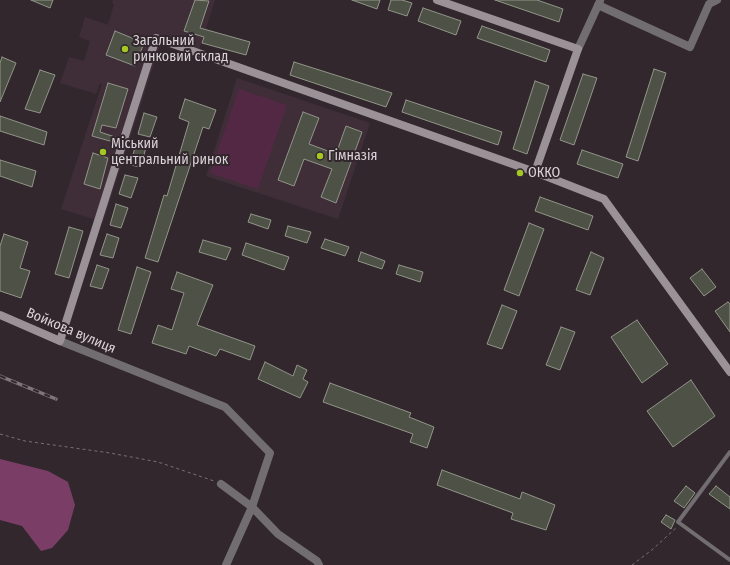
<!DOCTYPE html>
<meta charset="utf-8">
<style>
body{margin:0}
canvas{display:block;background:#31272d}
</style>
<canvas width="730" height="565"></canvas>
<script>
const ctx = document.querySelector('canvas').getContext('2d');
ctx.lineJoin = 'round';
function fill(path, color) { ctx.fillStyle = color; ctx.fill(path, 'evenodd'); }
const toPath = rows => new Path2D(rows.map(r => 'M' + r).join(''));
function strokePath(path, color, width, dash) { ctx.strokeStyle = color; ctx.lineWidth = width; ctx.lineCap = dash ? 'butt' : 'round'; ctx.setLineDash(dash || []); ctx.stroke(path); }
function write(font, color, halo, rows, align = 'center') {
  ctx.font = font + ' "Fira Sans Condensed",sans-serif'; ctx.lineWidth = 4; ctx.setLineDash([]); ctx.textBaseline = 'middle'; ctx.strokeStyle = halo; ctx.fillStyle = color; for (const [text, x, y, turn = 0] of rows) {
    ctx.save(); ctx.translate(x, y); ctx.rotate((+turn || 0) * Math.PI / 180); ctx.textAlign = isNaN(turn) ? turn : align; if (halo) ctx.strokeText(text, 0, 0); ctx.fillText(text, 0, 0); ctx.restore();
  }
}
fill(toPath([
 [113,0,215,0,197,56,160,45,103,222,61,209,102,84,100,83,96,94,60,83,69,57,84,61,90,41,79,37,85,17,108,25,114,4,112,3],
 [237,78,370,123,338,219,206,176]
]), '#3f2e38');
fill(toPath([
 [239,89,287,105,258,189,210,173]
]), '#532845');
fill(toPath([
 [0,459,48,471,68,482,75,505,68,530,52,548,41,551,22,526,0,520]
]), '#7a3e66');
const building = toPath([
 [31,0,53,0,50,8,31,0],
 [195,0,209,1,200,28,250,42,246,55,202,43,204,37,184,31,195,0],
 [352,0,380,0,377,9,352,0],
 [391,0,402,0,412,3,407,16,388,10,391,0],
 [495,0,537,0,563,9,559,22,495,0],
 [423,8,461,21,456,35,418,21,423,8],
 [482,26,550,50,546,62,477,38,482,26],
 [115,31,144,43,135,66,106,55,115,31],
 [2,57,16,63,0,102,0,63,2,57],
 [294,62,392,93,386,107,290,75,294,62],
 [654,69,666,73,638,161,626,157,654,69],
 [40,70,55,75,40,113,25,109,40,70],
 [583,74,597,78,574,145,560,140,583,74],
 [535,81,549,86,527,154,513,149,535,81],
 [108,83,128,89,116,128,102,125,100,132,118,138,117,143,92,136,108,83],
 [185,99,216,110,209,129,203,127,158,262,145,258,164,195,167,196,189,122,179,118,185,99],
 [406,100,502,132,498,145,402,112,406,100],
 [303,112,319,118,309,144,336,154,346,126,362,132,336,203,321,197,332,169,304,159,294,186,278,180,303,112],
 [144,113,157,117,150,137,138,134,144,113],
 [0,116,47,132,44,145,0,131,0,116],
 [136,144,146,147,141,167,130,165,136,144],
 [582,150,623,164,618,178,577,164,582,150],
 [93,153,108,158,100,189,84,184,93,153],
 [0,160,36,171,32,187,0,176,0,160],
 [125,175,138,178,131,198,119,194,125,175],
 [540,197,593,216,588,230,535,211,540,197],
 [116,204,128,208,121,228,110,225,116,204],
 [251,214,271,220,268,229,248,222,251,214],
 [529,223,544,229,519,296,504,290,529,223],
 [288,226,311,232,307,243,285,236,288,226],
 [69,227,83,231,69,278,55,274,69,227],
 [4,234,28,242,20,268,30,271,21,298,0,291,0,246,4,234],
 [107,234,119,238,113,258,100,255,107,234],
 [325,239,349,247,345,256,321,248,325,239],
 [203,240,231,248,226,260,199,252,203,240],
 [246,243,289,257,284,270,242,255,246,243],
 [361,252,385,261,382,269,358,261,361,252],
 [591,252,604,258,590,295,576,290,591,252],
 [97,265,109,269,102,289,90,286,97,265],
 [399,265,423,272,420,282,396,274,399,265],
 [137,267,151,272,131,334,118,330,137,267],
 [702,269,716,287,704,296,690,278,702,269],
 [177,272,213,285,197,325,255,346,250,360,220,349,216,356,189,346,186,354,152,343,158,325,172,330,184,293,171,289,177,272],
 [728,302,730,304,730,332,715,311,728,302],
 [502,305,517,311,502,349,487,344,502,305],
 [637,320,668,364,642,383,611,337,637,320],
 [561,327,575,332,560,370,546,365,561,327],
 [265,362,293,376,297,365,307,370,303,379,308,382,300,398,258,379,265,362],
 [691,380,715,416,673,447,647,411,691,380],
 [330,383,411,413,409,417,434,427,427,448,410,442,413,434,323,402,330,383],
 [442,470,520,499,522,492,555,505,546,530,511,519,513,513,437,485,442,470],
 [686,486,695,493,684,508,674,501,686,486],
 [716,486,730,497,730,509,709,494,716,486],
 [666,515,675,520,671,529,661,522,666,515]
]);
fill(building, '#4e5246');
strokePath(building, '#919588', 1);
strokePath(toPath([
 [0,434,25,441,110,453,158,462,214,481],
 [632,565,653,549,677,527]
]), '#797176', 1, [3, 3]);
strokePath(toPath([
 [730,452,678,522,730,560]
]), '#726d70', 4);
strokePath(toPath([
 [598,5,690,47,709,4,717,0],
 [578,49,600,1],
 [60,341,225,407,270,453,252,507,226,565],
 [221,484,252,507,278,534,317,561,319,565]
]), '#726d70', 8);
strokePath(toPath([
 [437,0,578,49,535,172],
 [0,315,60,341,156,38,535,172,604,199,730,372]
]), '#9b9297', 8);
const rail = toPath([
 [0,376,56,399]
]);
strokePath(rail, '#7f767b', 3.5);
strokePath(rail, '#31272d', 2, [6]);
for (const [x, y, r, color] of [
 [125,49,4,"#a5c823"],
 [103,152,4,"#a5c823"],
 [320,156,4,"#a5c823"],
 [520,173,4,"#a5c823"]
]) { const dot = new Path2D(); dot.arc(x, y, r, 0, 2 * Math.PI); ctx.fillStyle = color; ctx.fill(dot); strokePath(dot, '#31272d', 1.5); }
write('14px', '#dad3d7', '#31272d', [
 ["Загальний",133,41],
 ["ринковий склад",133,57],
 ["Міський",111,144],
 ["центральний ринок",111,160],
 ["Гімназія",328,156],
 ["ОККО",528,173]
], 'left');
write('14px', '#dad3d7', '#31272d', [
 ["Войкова вулиця",71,331,23]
]);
</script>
